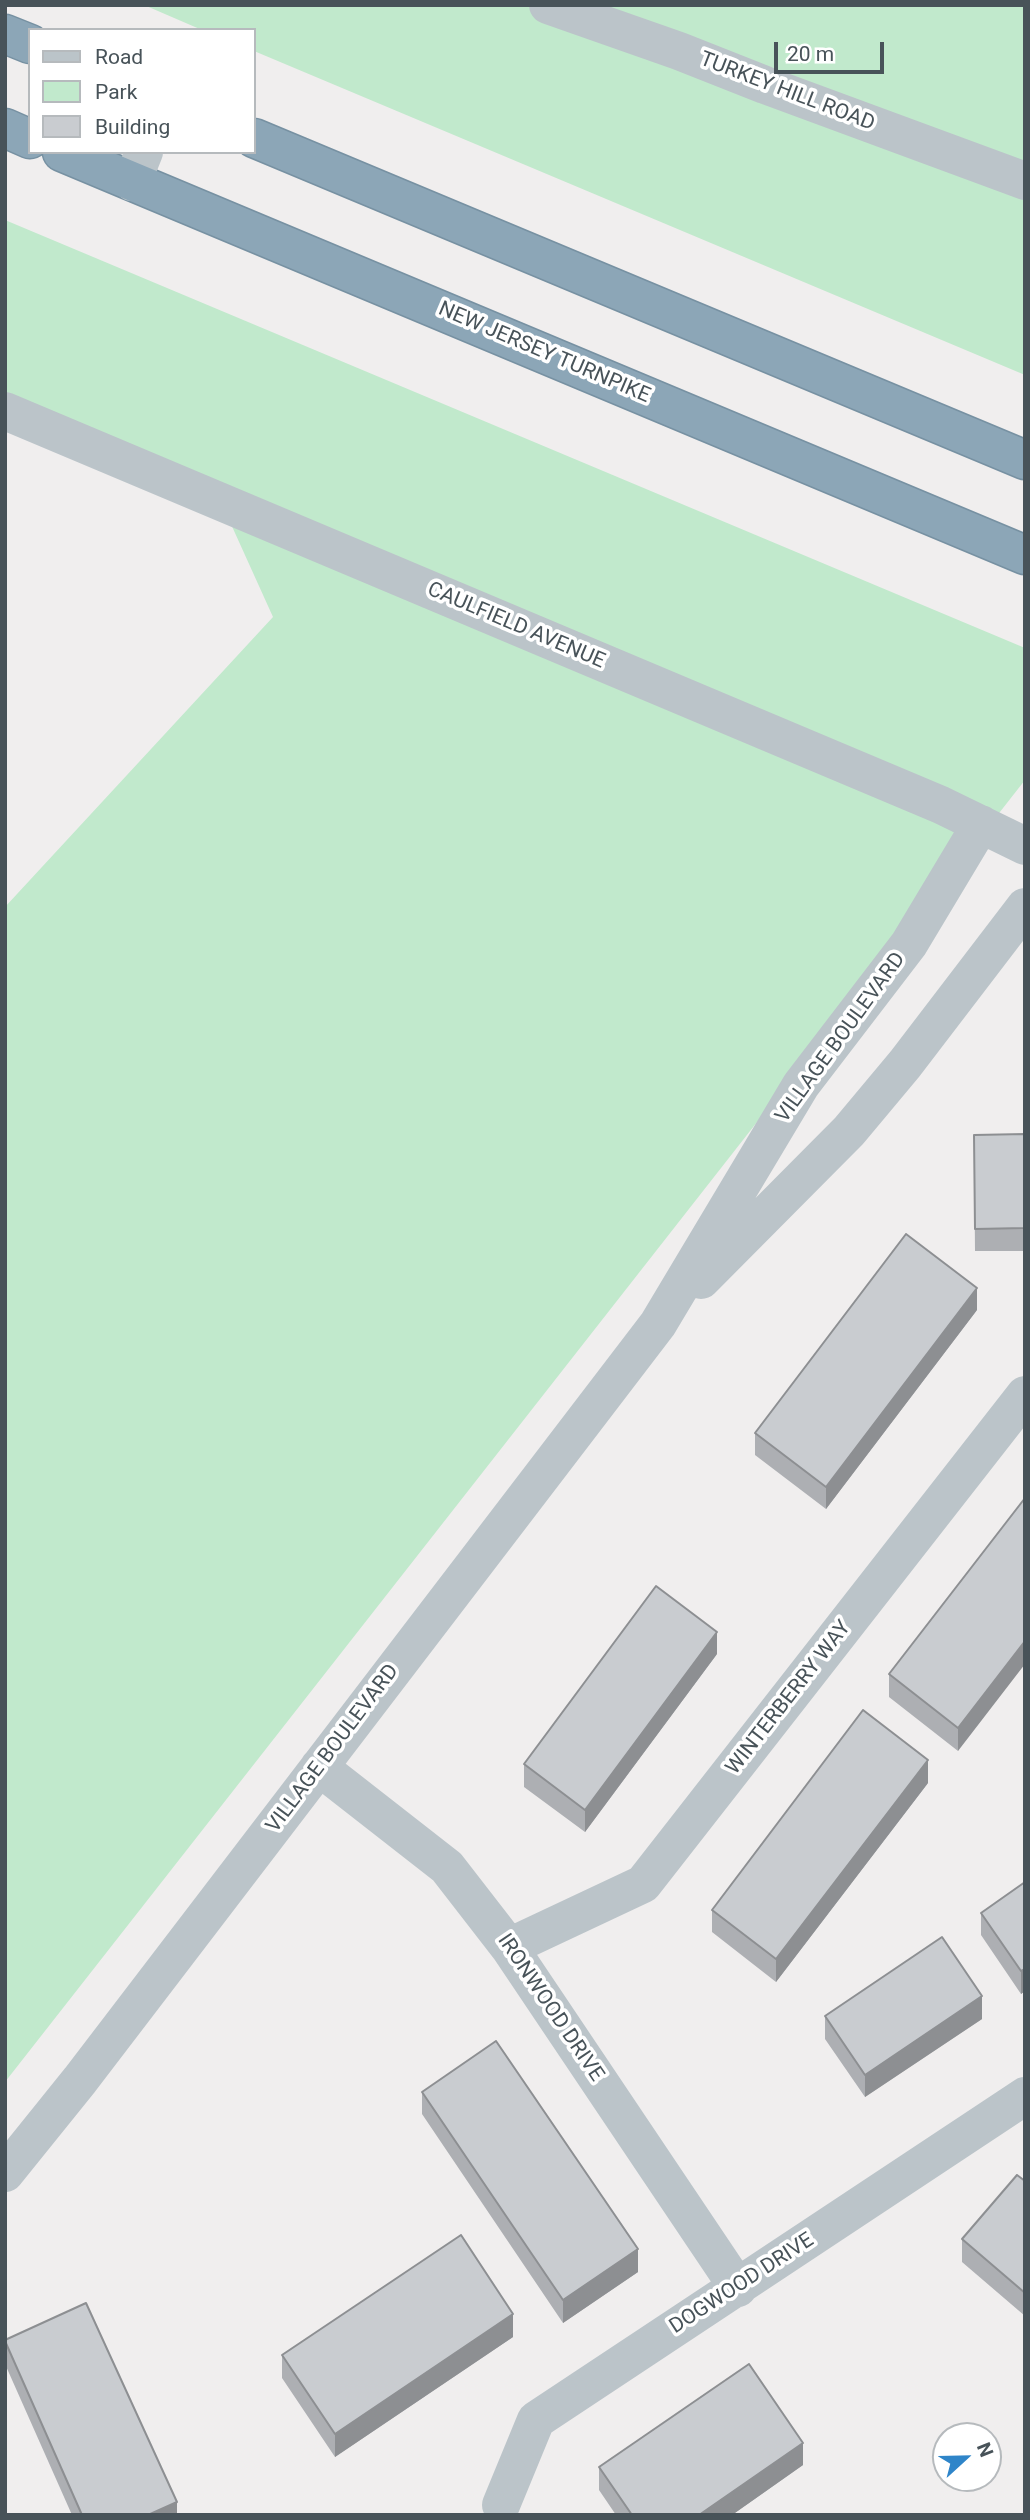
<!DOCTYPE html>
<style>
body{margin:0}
#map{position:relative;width:1030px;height:2520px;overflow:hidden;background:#f0eeee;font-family:Roboto,sans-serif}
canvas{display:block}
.frame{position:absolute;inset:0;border:7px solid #485359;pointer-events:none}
.legend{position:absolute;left:28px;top:28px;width:228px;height:126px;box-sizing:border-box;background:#fff;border:2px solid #b6babd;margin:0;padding:9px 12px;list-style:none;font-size:21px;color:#485359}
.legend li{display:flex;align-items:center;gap:14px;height:35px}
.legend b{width:35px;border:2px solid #b6babd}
.north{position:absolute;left:932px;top:2422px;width:70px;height:70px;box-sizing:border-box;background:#fff;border:2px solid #b6babd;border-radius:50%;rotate:68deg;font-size:19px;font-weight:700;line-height:28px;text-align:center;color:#485359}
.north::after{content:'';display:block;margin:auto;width:24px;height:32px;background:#2f85c9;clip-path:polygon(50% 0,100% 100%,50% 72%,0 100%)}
.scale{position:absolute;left:774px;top:42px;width:110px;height:32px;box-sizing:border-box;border:4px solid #485359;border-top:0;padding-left:9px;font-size:21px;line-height:24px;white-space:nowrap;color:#485359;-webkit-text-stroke:5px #fff;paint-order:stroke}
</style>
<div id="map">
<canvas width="1030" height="2520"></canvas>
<div class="frame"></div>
<ul class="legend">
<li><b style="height:9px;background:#bbc4c9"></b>Road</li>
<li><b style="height:19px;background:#c1e9cc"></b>Park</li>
<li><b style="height:19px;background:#c9ccd0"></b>Building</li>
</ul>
<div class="north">N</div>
<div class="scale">20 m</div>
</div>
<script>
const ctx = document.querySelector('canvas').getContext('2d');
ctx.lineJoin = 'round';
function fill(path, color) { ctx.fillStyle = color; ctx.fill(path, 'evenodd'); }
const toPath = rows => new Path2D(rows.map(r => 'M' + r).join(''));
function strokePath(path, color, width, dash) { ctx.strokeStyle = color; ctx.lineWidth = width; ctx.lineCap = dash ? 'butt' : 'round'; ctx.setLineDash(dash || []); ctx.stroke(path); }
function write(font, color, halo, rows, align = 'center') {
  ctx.font = font + ' Roboto,sans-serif'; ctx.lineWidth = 7; ctx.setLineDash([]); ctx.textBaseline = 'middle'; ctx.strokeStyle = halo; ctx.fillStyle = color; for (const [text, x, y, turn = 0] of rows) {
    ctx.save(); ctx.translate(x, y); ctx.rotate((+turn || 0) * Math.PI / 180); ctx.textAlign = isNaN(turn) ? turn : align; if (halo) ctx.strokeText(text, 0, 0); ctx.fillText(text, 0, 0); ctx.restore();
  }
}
fill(toPath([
 [144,5,1025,5,1025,375,254,51,254,30,202,30],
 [5,220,1025,648,1025,780,5,2082,5,907,273,617,216,491,5,398]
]), '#c1e9cc');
const highway = toPath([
 [5,34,30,44],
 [5,128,30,139],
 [254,138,1025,460],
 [62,152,1025,555]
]);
strokePath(highway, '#7791a2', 41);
strokePath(toPath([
 [548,5,679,51,765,85,1025,181],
 [132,182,144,152],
 [5,411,941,805,1025,846],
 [701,1280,849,1131,905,1064,1025,907],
 [319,1767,447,1867,509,1947,738,2288],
 [509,1947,643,1884,1025,1395],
 [5,2173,80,2080,658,1324,801,1085,909,944,981,824],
 [501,2505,536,2420,1025,2096]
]), '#bbc4c9', 38);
strokePath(highway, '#8ca6b7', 38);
fill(toPath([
 [1025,1134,1025,1251,975,1251,974,1135],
 [977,1310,826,1509,755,1455,755,1433],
 [1025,1498,958,1751,889,1697,889,1674],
 [717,1654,585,1832,524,1787,524,1764],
 [928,1783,776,1982,712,1932,712,1910],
 [1025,1882,1025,1991,1021,1994,981,1935,981,1913],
 [825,2016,982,2019,865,2097,825,2039],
 [422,2092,638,2272,563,2323,422,2114],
 [1025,2181,1025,2316,962,2262,962,2239],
 [513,2337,335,2457,282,2378,282,2355],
 [5,2340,177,2515,72,2515,5,2364],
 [803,2465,732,2515,616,2515,599,2490,599,2467]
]), '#adafb3');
fill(toPath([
 [977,1288,977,1310,826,1509,826,1487],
 [717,1632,717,1654,585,1832,585,1810],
 [1025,1641,1025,1664,958,1751,958,1728],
 [928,1760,928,1783,776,1982,776,1959],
 [1025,1969,1025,1991,1021,1994,1021,1971],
 [982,1996,982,2019,865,2097,865,2075],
 [638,2249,638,2272,563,2323,563,2300],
 [513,2314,513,2337,335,2457,335,2434],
 [803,2443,803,2465,732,2515,699,2515],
 [177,2502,177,2515,148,2515]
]), '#8d8f92');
const building = toPath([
 [1025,1134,1025,1228,975,1229,974,1135,1025,1134],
 [906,1234,977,1288,826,1487,755,1433,906,1234],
 [1025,1498,1025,1641,958,1728,889,1674,1025,1498],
 [656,1586,717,1632,585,1810,524,1764,656,1586],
 [863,1710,928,1760,776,1959,712,1910,863,1710],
 [1025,1882,1025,1969,1021,1971,981,1913,1025,1882],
 [942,1937,982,1996,865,2075,825,2016,942,1937],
 [496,2041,638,2249,563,2300,422,2092,496,2041],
 [1017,2175,1025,2181,1025,2293,962,2239,1017,2175],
 [461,2235,513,2314,335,2434,282,2355,461,2235],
 [86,2303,177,2502,148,2515,82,2515,5,2341,5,2340,86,2303],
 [749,2364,803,2443,699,2515,632,2515,599,2467,749,2364]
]);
fill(building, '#c9ccd0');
strokePath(building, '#8d8f92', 2);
write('21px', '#485359', '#fff', [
 ["TURKEY HILL ROAD",787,92,21],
 ["NEW JERSEY TURNPIKE",544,353,23],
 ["CAULFIELD AVENUE",516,626,23],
 ["VILLAGE BOULEVARD",841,1038,-54],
 ["WINTERBERRY WAY",789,1698,-52],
 ["VILLAGE BOULEVARD",333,1749,-53],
 ["IRONWOOD DRIVE",550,2008,56],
 ["DOGWOOD DRIVE",742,2284,-33]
]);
</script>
